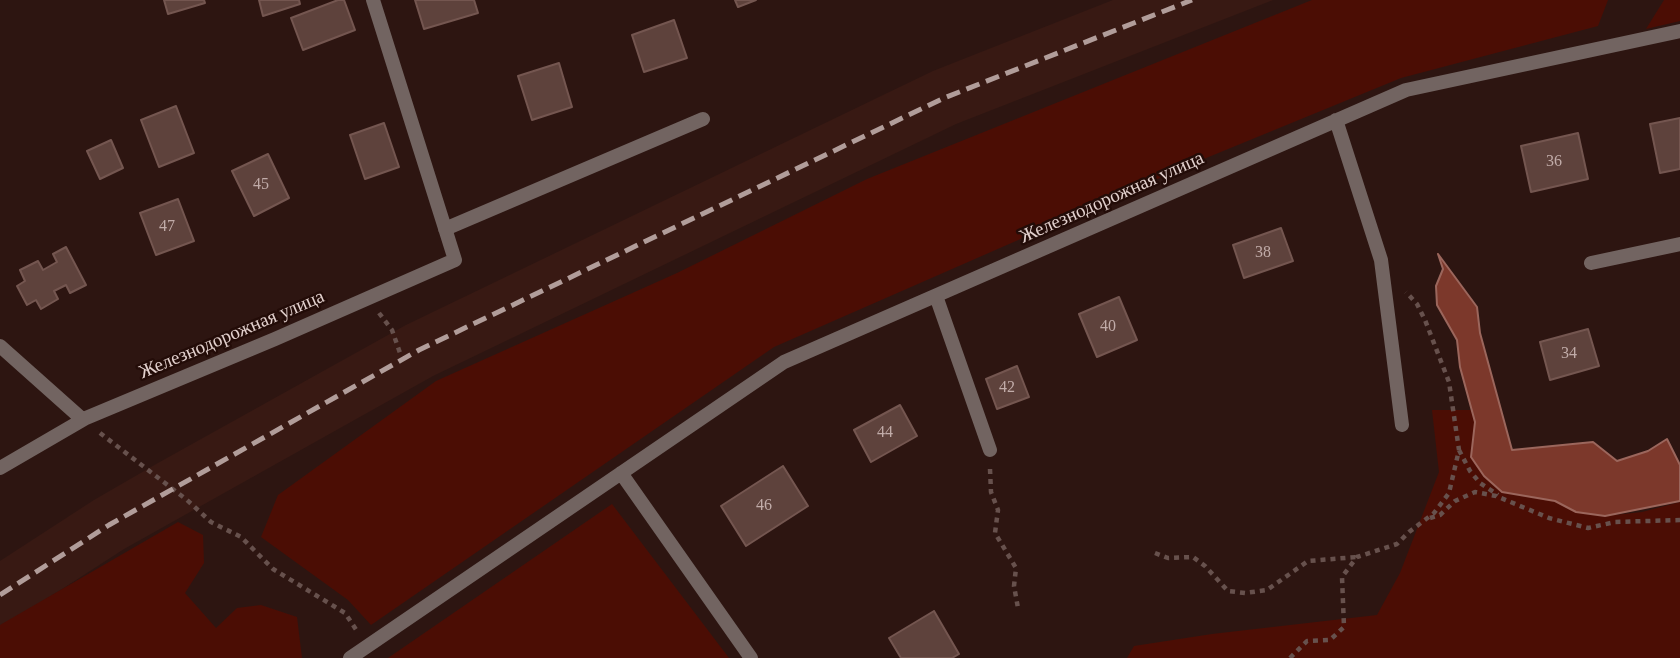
<!DOCTYPE html>
<meta charset="utf-8">
<style>
body{margin:0}
canvas{display:block;background:#2d1511}
</style>
<canvas width="1680" height="658"></canvas>
<script>
const ctx = document.querySelector('canvas').getContext('2d');
ctx.lineJoin = 'round';
function fill(path, color) { ctx.fillStyle = color; ctx.fill(path, 'evenodd'); }
const toPath = rows => new Path2D(rows.map(r => 'M' + r).join(''));
function strokePath(path, color, width, dash) { ctx.strokeStyle = color; ctx.lineWidth = width; ctx.lineCap = dash ? 'butt' : 'round'; ctx.setLineDash(dash || []); ctx.stroke(path); }
function write(font, color, halo, rows, align = 'center') {
  ctx.font = font + ' Georgia,serif'; ctx.lineWidth = 5; ctx.setLineDash([]); ctx.textBaseline = 'middle'; ctx.strokeStyle = halo; ctx.fillStyle = color; for (const [text, x, y, turn = 0] of rows) {
    ctx.save(); ctx.translate(x, y); ctx.rotate((+turn || 0) * Math.PI / 180); ctx.textAlign = isNaN(turn) ? turn : align; if (halo) ctx.strokeText(text, 0, 0); ctx.fillText(text, 0, 0); ctx.restore();
  }
}
fill(toPath([
 [1113,0,1273,0,956,124,433,376,124,549,0,629,0,561,94,500,158,463,406,325,933,71]
]), '#381913');
fill(toPath([
 [1312,0,1608,0,1598,26,1401,78,1194,163,774,347,371,625,348,600,261,537,278,495,436,381,677,273,867,179],
 [1664,0,1680,0,1680,21,1646,29],
 [1432,410,1473,410,1476,422,1471,457,1502,492,1532,495,1555,501,1576,512,1605,516,1642,512,1680,502,1680,658,1127,658,1134,646,1212,634,1377,615,1400,573,1439,472],
 [612,504,729,658,388,658],
 [178,522,203,535,204,563,185,593,216,628,237,608,261,605,297,617,302,658,0,658,0,625]
]), '#4b0d04');
const water = toPath([
 [1438,254,1477,307,1480,333,1512,450,1593,442,1617,461,1648,451,1667,439,1680,465,1680,501,1605,516,1576,512,1555,501,1502,492,1484,476,1471,457,1475,422,1460,367,1457,340,1437,305,1436,286,1443,269,1438,254]
]);
fill(water, '#7c382b');
strokePath(water, '#9b665c', 2);
const building = toPath([
 [164,0,204,0,205,3,168,14,164,0],
 [259,0,299,0,300,4,263,16,259,0],
 [338,0,344,0,355,30,303,50,291,18,338,0],
 [415,0,474,0,478,13,424,29,415,0],
 [735,0,756,0,738,7,735,0],
 [674,20,687,58,644,72,632,35,674,20],
 [559,63,572,107,532,120,518,76,559,63],
 [176,106,194,153,159,167,141,120,176,106],
 [1680,118,1680,169,1660,173,1650,124,1680,118],
 [384,123,399,167,365,179,350,135,384,123],
 [1578,133,1588,179,1531,192,1521,146,1578,133],
 [111,140,123,168,100,179,87,151,111,140],
 [268,154,289,198,254,216,232,171,268,154],
 [178,199,194,241,156,255,140,213,178,199],
 [1281,228,1293,261,1244,278,1233,245,1281,228],
 [66,247,86,285,70,293,66,285,54,291,58,299,41,309,36,300,27,305,17,286,25,281,20,270,38,261,43,270,57,262,53,254,66,247],
 [1119,297,1137,340,1097,357,1079,314,1119,297],
 [1588,329,1599,366,1550,380,1540,342,1588,329],
 [1017,366,1029,397,997,409,986,379,1017,366],
 [900,405,917,436,871,462,854,430,900,405],
 [783,466,808,506,746,546,721,506,783,466],
 [934,611,959,654,952,658,901,658,889,638,934,611]
]);
fill(building, '#5e423c');
strokePath(building, '#745650', 2);
strokePath(toPath([
 [379,313,392,330,400,353],
 [100,433,187,500,211,522,241,537,273,569,345,613,357,631],
 [1459,450,1470,471,1480,483,1498,495],
 [990,469,991,492,998,510,995,533,1016,568,1014,586,1018,608],
 [1430,518,1440,515,1455,501,1475,492,1496,496,1549,518,1588,528,1615,522,1680,520],
 [1155,553,1168,558,1193,557,1205,566,1228,591,1245,593,1267,590,1308,561,1357,557],
 [1290,658,1307,641,1330,640,1344,627,1342,577,1357,557,1397,544,1409,532,1434,513,1449,493,1459,450,1449,382,1425,320,1417,304,1406,292]
]), '#67514d', 4.5, [5, 5]);
strokePath(toPath([
 [1336,120,1381,260,1402,425],
 [445,229,703,119],
 [1591,263,1680,244],
 [936,296,990,450],
 [0,346,82,419],
 [0,468,86,418,275,339,455,260,373,0],
 [621,473,751,658],
 [350,658,784,362,1406,90,1680,31]
]), '#726461', 14);
strokePath(toPath([
 [0,595,109,525,419,350,944,98,1192,0]
]), '#b19d9a', 5, [14, 7]);
write('16px', '#c1aca9', null, [
 ["36",1554,162],
 ["45",261,185],
 ["47",167,227],
 ["38",1263,253],
 ["40",1108,327],
 ["34",1569,354],
 ["42",1007,388],
 ["44",885,433],
 ["46",764,506]
]);
write('19px', '#e2d0cd', '#230c08', [
 ["Железнодорожная улица",1112,198,-24],
 ["Железнодорожная улица",232,335,-23]
]);
</script>
